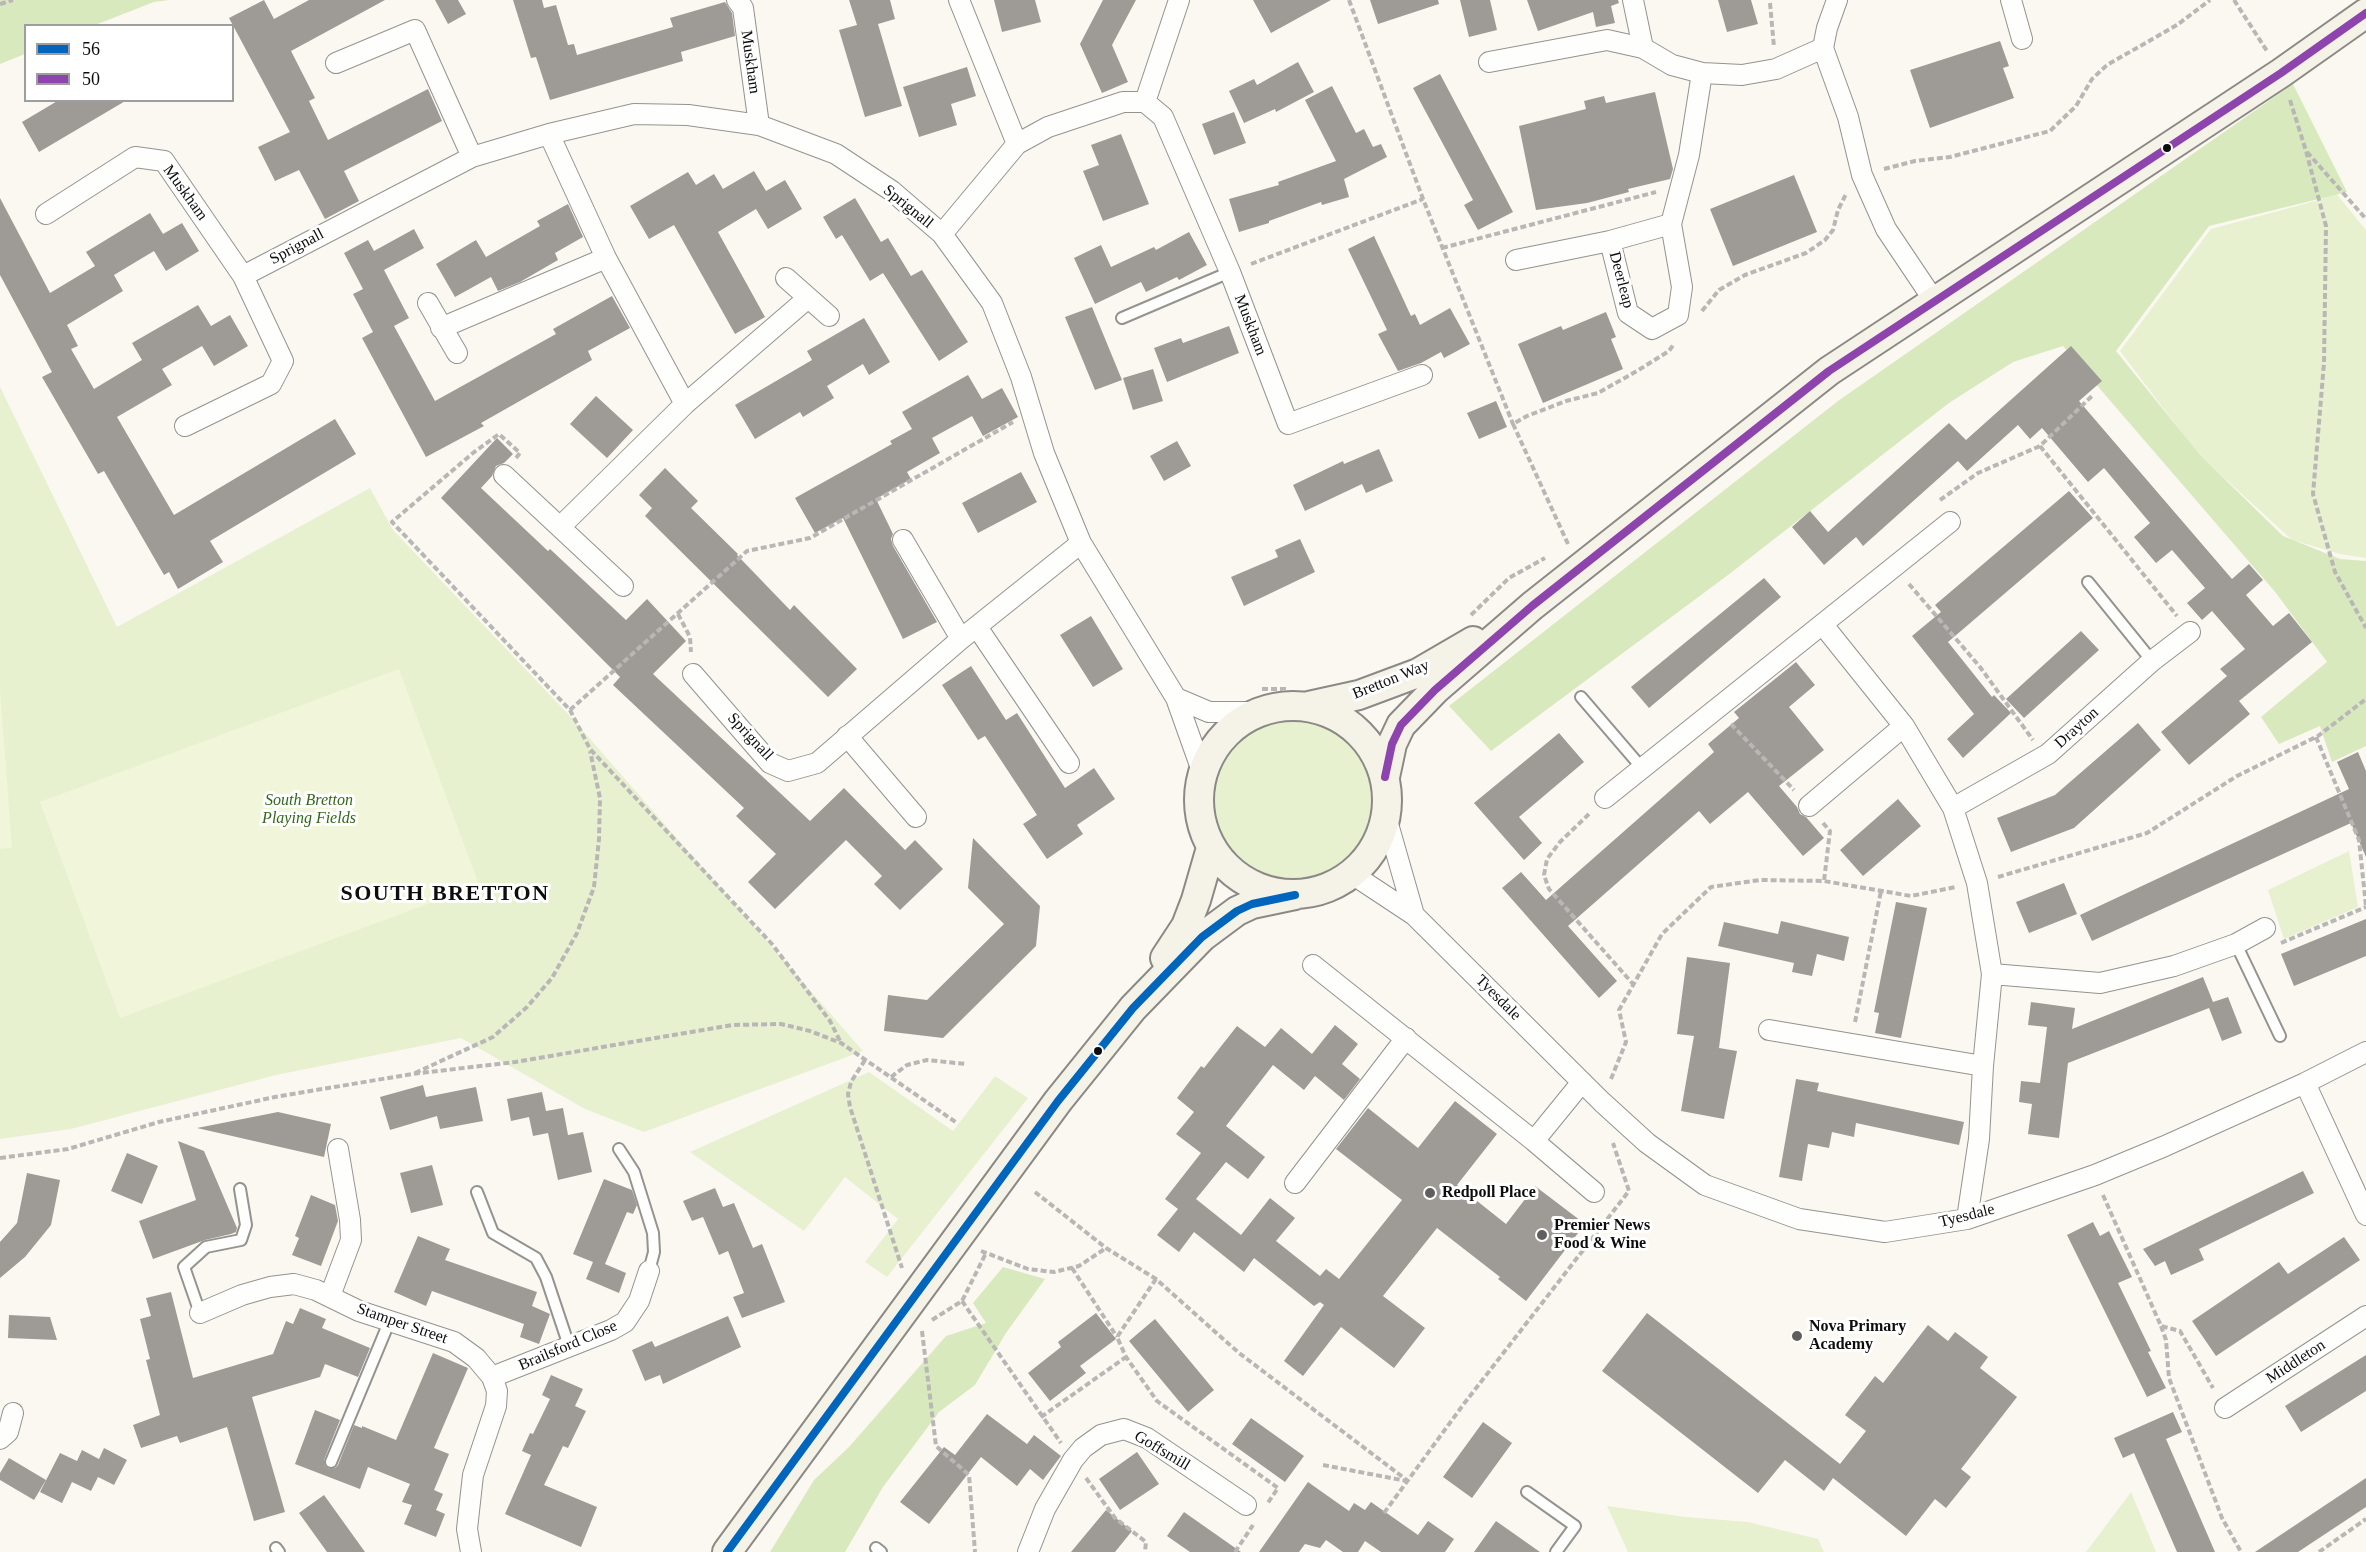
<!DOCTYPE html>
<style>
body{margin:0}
#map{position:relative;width:2366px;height:1552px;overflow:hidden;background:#fbf8f1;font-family:"Times New Roman",serif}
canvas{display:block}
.legend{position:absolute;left:24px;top:24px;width:210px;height:78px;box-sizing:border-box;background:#fff;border:2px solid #9e9e9e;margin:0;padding:8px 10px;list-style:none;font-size:18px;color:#0d0d0d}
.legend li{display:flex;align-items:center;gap:12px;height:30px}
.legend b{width:30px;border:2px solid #9e9e9e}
</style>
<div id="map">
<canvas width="2366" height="1552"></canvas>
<ul class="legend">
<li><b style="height:8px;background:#0065bd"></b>56</li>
<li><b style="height:8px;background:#8e44ad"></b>50</li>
</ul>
</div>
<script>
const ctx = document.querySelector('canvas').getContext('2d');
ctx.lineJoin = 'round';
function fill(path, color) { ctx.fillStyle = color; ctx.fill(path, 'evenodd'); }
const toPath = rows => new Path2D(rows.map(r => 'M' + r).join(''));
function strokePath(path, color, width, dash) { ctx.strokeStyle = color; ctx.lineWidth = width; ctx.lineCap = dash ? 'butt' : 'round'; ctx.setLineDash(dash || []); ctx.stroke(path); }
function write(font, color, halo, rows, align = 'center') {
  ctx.font = font + ' "Times New Roman",serif'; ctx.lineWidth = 6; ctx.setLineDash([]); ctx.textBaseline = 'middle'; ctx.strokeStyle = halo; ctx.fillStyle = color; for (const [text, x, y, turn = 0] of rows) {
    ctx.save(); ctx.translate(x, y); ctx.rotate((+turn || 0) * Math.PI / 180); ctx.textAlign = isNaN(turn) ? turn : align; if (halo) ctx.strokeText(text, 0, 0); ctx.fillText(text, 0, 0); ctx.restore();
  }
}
fill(toPath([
 [2335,192,2366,230,2366,558,2340,554,2292,540,2197,453,2120,351,2211,229,2319,200],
 [0,387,117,627,370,488,393,530,569,715,863,1051,644,1132,585,1109,461,1038,276,1075,71,1129,0,1139],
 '1199 800a94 94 0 1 1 188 0a94 94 0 1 1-188 0Z',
 [2349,851,2358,907,2284,939,2268,890],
 [869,1072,953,1131,995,1076,1028,1098,887,1277,865,1262,898,1219,845,1177,804,1231,690,1152],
 [2131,1492,2156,1552,2086,1552],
 [1607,1506,1686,1517,1748,1522,1818,1539,1824,1552,1628,1552]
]), '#e7f1d0');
fill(toPath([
 [0,0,169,0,154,2,95,25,26,26,25,54,0,64],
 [2293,84,2347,192,2209,226,2116,351,2200,455,2283,536,2340,559,2366,561,2366,746,2332,762,2320,726,2279,744,2261,717,2327,662,2276,593,2063,346,2013,362,1949,403,1728,575,1491,751,1449,706,1838,401],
 [1003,1267,1045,1279,1006,1333,975,1385,939,1412,883,1487,845,1552,770,1552,814,1480,849,1447,946,1336,986,1323,973,1303]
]), '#d8e9be');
fill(toPath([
 [399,669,479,885,120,1018,40,802],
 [0,690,12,848,0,849]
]), '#f1f5da');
fill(toPath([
 [264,0,274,19,309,0,385,0,291,51,315,98,309,101,328,140,428,89,442,121,344,171,359,201,325,219,299,170,275,181,258,147,290,132,229,18],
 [435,0,458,0,466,14,448,24],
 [513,0,542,0,544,8,556,5,568,45,574,44,577,55,673,27,670,18,725,2,732,13,735,36,681,52,683,61,550,100,536,57,531,58],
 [849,0,890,0,895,19,878,24,902,106,865,117,839,30,857,25],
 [994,0,1035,0,1041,22,1002,32],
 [1103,0,1136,0,1112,45,1128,82,1102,93,1080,44],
 [1253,0,1331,0,1271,33],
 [1370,0,1438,0,1439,4,1378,24],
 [1460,0,1490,0,1497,30,1469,37],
 [1527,0,1618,0,1619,3,1611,6,1615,23,1596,27,1593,12,1538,31],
 [1718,0,1751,0,1758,24,1727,32],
 [2000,41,2009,66,2003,68,2014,98,1930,128,1910,70],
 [1298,62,1314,92,1276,112,1275,109,1244,123,1229,91,1254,79,1257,85],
 [967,67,976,96,951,104,957,125,919,137,903,87],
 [1440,74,1513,212,1478,230,1464,205,1473,200,1413,88],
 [1332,86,1356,133,1364,129,1373,147,1381,144,1387,157,1344,179,1349,197,1322,205,1321,202,1269,221,1269,223,1239,232,1229,199,1279,185,1278,182,1336,161,1305,100],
 [1655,92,1673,169,1670,179,1628,189,1629,192,1587,203,1536,210,1519,126,1586,109,1584,101,1604,96,1606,103],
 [59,100,127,100,39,152,22,122],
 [1234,112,1246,143,1214,155,1202,124],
 [1121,134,1149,204,1103,221,1083,171,1099,165,1091,145],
 [754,171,766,191,785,180,802,209,768,229,756,209,718,232,765,317,735,334,674,225,649,239,630,206,688,172,696,185,714,174,723,189],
 [1794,175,1817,232,1733,266,1710,209],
 [0,198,50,293,95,266,86,252,150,213,163,234,182,223,199,251,166,271,154,251,114,275,123,291,67,325,78,346,71,349,94,389,142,360,132,343,198,305,211,326,230,315,248,346,214,366,202,346,162,369,172,385,117,417,174,515,335,419,356,454,210,541,223,562,178,589,169,572,164,575,104,471,98,474,42,377,52,372,0,275],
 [855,198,881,242,888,238,911,276,922,270,968,342,939,361,883,273,870,281,842,235,836,239,823,217],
 [568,204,583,237,555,253,558,260,520,282,498,291,491,277,455,297,436,264,476,240,486,257,540,226,537,221],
 [414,229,424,248,384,270,409,318,394,326,435,401,556,334,553,329,612,296,630,328,588,351,592,360,481,423,484,426,426,457,362,338,373,332,353,294,363,289,344,253,368,240,374,251],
 [1189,232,1207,265,1179,280,1177,277,1146,292,1141,282,1095,304,1074,258,1101,245,1111,267,1154,247,1156,250],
 [1374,236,1411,316,1415,314,1420,325,1450,308,1470,344,1444,358,1441,352,1421,363,1398,371,1378,334,1387,330,1348,249],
 [1092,307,1122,380,1095,390,1065,317],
 [1606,312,1616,337,1611,339,1623,369,1543,403,1518,344,1561,326,1563,330],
 [864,318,890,362,869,375,863,364,827,386,834,398,803,417,800,412,755,439,735,405,812,360,807,351],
 [1229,326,1239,353,1167,382,1154,348,1181,338,1183,343],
 [2071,346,2102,381,2079,401,2232,579,2249,564,2263,580,2246,595,2273,626,2289,613,2312,642,2239,701,2250,714,2189,765,2161,732,2227,676,2220,669,2245,649,2212,611,2202,620,2187,603,2205,588,2172,550,2156,563,2134,537,2150,523,2104,468,2088,482,2042,428,2030,439,2018,425,1967,471,1958,461,1863,546,1856,537,1824,565,1792,527,1810,511,1828,532,1949,423,1966,440],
 [1153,369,1163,401,1133,410,1123,378],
 [968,375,982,399,1002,388,1018,417,983,436,972,416,932,438,940,453,907,472,911,479,876,499,893,534,891,539,893,546,937,622,903,639,843,518,815,533,795,498,892,444,890,441,912,429,902,412],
 [596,396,633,430,607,458,570,424],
 [1496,401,1507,427,1479,439,1467,413],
 [497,438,513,454,504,463,496,466,492,476,481,488,548,551,550,549,626,620,647,599,686,641,653,674,810,821,844,788,905,850,915,840,943,869,900,910,874,884,882,876,846,840,775,909,748,882,776,854,736,816,744,808,613,685,620,677,441,498],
 [1177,441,1191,466,1164,481,1150,456],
 [1379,449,1393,481,1366,493,1362,484,1305,511,1293,485,1343,461,1344,464],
 [665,468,698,501,691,508,738,554,737,555,790,610,794,605,857,669,828,697,645,516,652,508,639,495],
 [1021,472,1037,502,978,533,962,503],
 [2069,491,2093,518,1948,642,1992,697,1994,695,2011,713,1963,758,1947,739,1974,714,1912,636,1941,612,1935,605],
 [1300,539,1315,572,1244,606,1231,577,1278,557,1275,550],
 [1764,578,1781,597,1649,708,1631,687],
 [1091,616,1123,669,1093,687,1060,635],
 [2081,631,2099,650,2024,718,2006,699],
 [1796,662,1815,685,1789,707,1824,750,1779,786,1797,807,1800,814,1806,817,1824,838,1803,856,1748,792,1710,824,1699,811,1568,926,1617,981,1599,998,1502,888,1521,872,1546,900,1714,752,1708,744,1739,718,1734,712],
 [971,666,1006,720,1017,713,1065,788,1094,768,1115,799,1077,825,1083,834,1047,859,1023,824,1037,815,985,736,978,740,942,685],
 [2138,723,2161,750,2074,828,2011,852,1997,818,2055,795],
 [1559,733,1584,762,1519,817,1542,843,1524,860,1474,803],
 [2358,752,2366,771,2366,857,2351,823,2092,941,2080,915,2349,789,2337,762],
 [1898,799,1921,826,1863,876,1840,850],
 [973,838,1040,906,1036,946,943,1038,884,1031,888,995,927,1000,1004,924,968,888],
 [2064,883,2077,914,2029,933,2016,902],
 [1896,902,1927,908,1901,1038,1875,1033,1879,1013,1874,1012],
 [2366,919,2366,956,2294,986,2281,954],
 [1781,921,1849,937,1844,961,1817,954,1812,976,1792,972,1794,963,1718,946,1724,922,1778,934],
 [1687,957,1730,963,1719,1048,1737,1051,1724,1119,1681,1111,1694,1036,1677,1034],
 [2203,977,2213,1002,2228,997,2242,1033,2222,1041,2209,1008,2068,1063,2059,1138,2028,1134,2032,1104,2019,1102,2021,1081,2040,1083,2047,1027,2028,1025,2031,1002,2075,1008,2072,1029],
 [1335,1025,1358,1044,1342,1064,1360,1079,1344,1100,1315,1076,1304,1090,1273,1065,1226,1126,1265,1157,1248,1179,1226,1162,1196,1199,1241,1235,1270,1198,1295,1218,1276,1241,1320,1276,1326,1269,1339,1279,1402,1200,1336,1149,1368,1108,1418,1148,1455,1101,1497,1134,1457,1185,1506,1224,1535,1186,1585,1224,1526,1301,1498,1279,1500,1277,1437,1228,1383,1296,1425,1328,1394,1368,1341,1327,1303,1376,1284,1361,1324,1305,1320,1302,1314,1306,1254,1258,1244,1272,1194,1232,1179,1252,1157,1235,1178,1209,1165,1199,1201,1153,1176,1134,1194,1112,1177,1098,1201,1066,1204,1068,1237,1026,1265,1047,1281,1028,1312,1054],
 [1796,1079,1819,1083,1817,1091,1964,1122,1959,1145,1856,1123,1854,1137,1832,1132,1829,1148,1808,1144,1802,1181,1779,1177],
 [423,1085,426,1097,476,1087,483,1121,440,1129,437,1116,390,1130,380,1097],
 [542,1092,546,1111,563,1108,568,1135,583,1132,592,1172,558,1180,548,1133,533,1136,529,1117,511,1121,507,1099],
 [278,1112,331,1124,324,1157,197,1128],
 [178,1141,204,1151,237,1228,236,1232,231,1234,205,1240,153,1259,139,1221,196,1200],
 [127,1153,158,1166,142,1204,111,1191],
 [432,1165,443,1205,411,1213,400,1173],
 [2303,1171,2314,1193,2199,1249,2204,1260,2171,1275,2165,1261,2155,1266,2143,1249],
 [27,1173,60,1180,51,1225,25,1257,0,1278,0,1242,17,1223],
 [604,1179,632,1190,637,1205,633,1214,627,1212,605,1264,626,1273,619,1293,586,1279,593,1262,573,1254],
 [715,1188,723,1207,734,1203,753,1248,762,1244,785,1302,742,1318,733,1297,744,1293,728,1251,719,1255,703,1217,692,1221,683,1201],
 [311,1195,335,1205,338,1221,321,1266,292,1255,299,1238,295,1236],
 [2093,1222,2100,1236,2109,1231,2132,1277,2118,1283,2151,1351,2148,1352,2166,1388,2147,1397,2067,1235],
 [418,1236,450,1249,445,1260,537,1292,532,1306,550,1314,539,1344,520,1337,524,1324,432,1291,426,1306,394,1292],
 [2344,1237,2360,1260,2216,1356,2192,1321,2279,1262,2288,1274],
 [171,1292,193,1378,273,1354,286,1321,293,1324,300,1308,326,1319,322,1328,370,1348,358,1377,325,1364,320,1377,252,1397,285,1512,254,1521,227,1427,180,1443,177,1436,141,1448,133,1425,160,1415,146,1360,150,1359,140,1319,151,1316,146,1298],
 [1096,1313,1116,1339,1080,1366,1086,1373,1050,1401,1028,1373,1061,1347,1058,1342],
 [1647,1313,1840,1464,1866,1431,1845,1415,1875,1376,1883,1383,1928,1325,1948,1341,1955,1332,1988,1357,1980,1368,2017,1397,1961,1469,1971,1477,1946,1508,1935,1499,1906,1536,1833,1478,1824,1491,1785,1460,1758,1493,1602,1371],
 [9,1315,50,1317,57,1340,8,1338],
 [728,1316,741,1347,663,1384,660,1375,645,1381,632,1350,652,1341,655,1347],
 [1155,1319,1214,1390,1188,1412,1129,1341],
 [433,1353,468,1368,434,1448,449,1454,434,1490,443,1494,436,1510,445,1514,436,1537,404,1524,412,1505,402,1502,410,1484,368,1467,360,1489,295,1464,315,1410,340,1420,324,1460,325,1466,329,1469,335,1468,338,1465,354,1425,362,1428,362,1426,396,1440],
 [2366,1355,2366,1391,2301,1432,2285,1406],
 [551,1375,583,1389,575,1406,586,1411,568,1448,563,1446,544,1485,597,1507,581,1547,505,1514,531,1455,522,1451,530,1433,533,1434,550,1399,542,1395],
 [2173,1412,2182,1432,2166,1439,2215,1552,2177,1552,2134,1453,2123,1458,2114,1438],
 [987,1414,1027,1444,1034,1435,1061,1456,1043,1480,1030,1469,1017,1486,981,1457,929,1524,900,1502,944,1447,955,1455],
 [1251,1418,1304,1456,1285,1482,1232,1444],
 [1483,1422,1512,1443,1472,1498,1443,1477],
 [104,1448,127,1460,114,1485,98,1477,91,1491,72,1482,62,1503,40,1492,60,1453,77,1461,82,1450,99,1459],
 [1137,1452,1159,1484,1120,1510,1099,1479],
 [9,1458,46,1480,34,1500,0,1480,0,1473],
 [2366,1478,2366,1507,2298,1552,2255,1552],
 [1308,1482,1349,1511,1354,1503,1365,1510,1371,1502,1418,1535,1428,1521,1454,1539,1445,1552,1381,1552,1365,1541,1358,1552,1343,1552,1326,1540,1320,1548,1305,1544,1299,1552,1259,1552],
 [324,1495,365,1552,327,1552,299,1513],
 [1106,1510,1132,1531,1115,1552,1071,1552],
 [1184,1512,1241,1552,1190,1552,1167,1536],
 [1496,1521,1540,1552,1474,1552]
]), '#9e9b97');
const lane = toPath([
 [1122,318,1230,272],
 [2088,582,2152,661],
 [1581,697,1642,768],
 [2236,944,2280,1036],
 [619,1149,634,1172,653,1233,654,1252,649,1271],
 [477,1192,493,1233,536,1258,546,1277,569,1346],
 [200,1313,184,1267,206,1247,241,1240,246,1225,240,1189],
 [331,1462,390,1320],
 [1527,1492,1575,1526,1556,1552],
 [276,1548,279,1552],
 [876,1548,881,1552]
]);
const street = toPath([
 [737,0,743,8,759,125],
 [959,0,1017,144],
 [1633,0,1643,48],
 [1837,0,1827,28,1823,48,1848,117,1862,175,1886,229,1935,302],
 [2011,0,2022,39],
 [1489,62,1607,40,1643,48,1672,65,1702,73],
 [336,63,415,30,472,157],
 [1145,102,1179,0],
 [549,134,606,258,685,404],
 [46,214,135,157,164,161,243,276,283,361,271,384,185,426],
 [1671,224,1610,241,1628,313,1652,329,1678,315,1682,287,1671,224,1689,155,1702,73,1742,75,1776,69,1823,48],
 [942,234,1017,144,1048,127,1123,102,1145,102,1163,117,1230,272,1288,424,1422,375],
 [1516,260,1610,241],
 [243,276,472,157,549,134,634,114,688,115,759,125,836,154,892,191,942,234,992,303,1021,377,1044,453,1081,543,1176,698,1202,771],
 [786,278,829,316],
 [428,303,457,353],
 [441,328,606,258],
 [504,475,623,586],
 [560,527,685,404,808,298],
 [903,540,961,639],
 [1823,625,1904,726,1953,808,1977,883,1992,974,1983,1066,1979,1139,1967,1219],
 [977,627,1069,763],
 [693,674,770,763,788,771,817,763,961,639,1081,543],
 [1176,698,1209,712,1257,712],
 [847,736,916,817],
 [1605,798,1950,522],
 [1809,806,1904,726],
 [1953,808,2048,754,2152,661,2190,632],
 [1386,817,1414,915],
 [1352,874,1414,915,1602,1102,1647,1143,1705,1185,1799,1219,1885,1232,1967,1219,2095,1175,2165,1146,2305,1083,2366,1052],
 [1313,965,1534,1141,1594,1192],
 [1992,974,2100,983,2174,966,2236,944,2265,928],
 [1769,1030,1983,1066],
 [2305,1083,2366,1215],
 [1534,1141,1582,1082],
 [1295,1183,1406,1038],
 [330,1296,351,1240,350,1220,338,1149],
 [200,1313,242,1295,270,1287,294,1284,316,1290,359,1311,454,1342,476,1358,492,1377,497,1391,496,1406,473,1475,467,1529,471,1552],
 [492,1377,611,1330,625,1322,639,1301,649,1271],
 [2225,1408,2366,1316],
 [0,1439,8,1432,13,1413],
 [1028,1552,1045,1509,1073,1460,1083,1448,1101,1435,1124,1429,1147,1438,1246,1505]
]);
const secondary = toPath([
 '1199 800a94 94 0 1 1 188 0a94 94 0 1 1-188 0Z',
 [1309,706,1359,695,1418,673,1473,641],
 [1385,777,1392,744,1401,725,1435,690,1532,606,1829,371,2281,73,2366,13],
 [1165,958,1186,926,1196,900,1211,848],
 [727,1552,1058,1101,1133,1008,1202,937,1237,911,1252,904,1295,895]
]);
strokePath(lane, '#949390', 14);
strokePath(street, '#949390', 22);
strokePath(secondary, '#8b8986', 32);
strokePath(toPath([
 [1349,0,1423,199,1513,424],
 [2234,0,2267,51],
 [1770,3,1774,47],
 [0,4,13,0],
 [2290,100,2306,151,2326,226,2324,363,2313,494,2335,572,2366,628],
 [2307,152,2366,219],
 [1884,169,1915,161,1950,157,2050,131,2076,106,2092,79,2107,65,2177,25,2210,0],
 [1442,248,1656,192],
 [1251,264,1423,199],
 [1702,311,1719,290,1745,275,1806,253,1825,240,1833,230,1838,210,1846,194],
 [2040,446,2177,616],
 [516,458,520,453,499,434,473,453,392,522,570,710,590,749,772,944,830,1021,841,1043],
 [1940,500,1978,473,2040,446,2092,396],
 [1568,544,1513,424,1527,416,1566,401,1598,393,1637,371,1669,351,1674,344],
 [1909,584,1980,667,2033,740],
 [678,614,690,637,691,652],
 [1471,615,1509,578,1545,558],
 [1262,689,1288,689],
 [570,710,747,551,810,538,1013,422],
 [1731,724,1794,790],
 [2316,737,2359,840,2366,906],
 [1589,814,1560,842,1547,859,1544,875,1549,889,1633,984],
 [1823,823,1830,831,1824,881],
 [1998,877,2147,833,2237,776,2318,736,2366,699],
 [2281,943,2366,907],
 [1855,1022,1881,891],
 [865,1060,851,1082,848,1094,850,1107,902,1268],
 [415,1073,493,1037,527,1007,552,978,577,933,594,887,599,839,600,798,590,751],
 [891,1077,907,1065,927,1060,966,1064],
 [1611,1079,1626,1042,1619,1010,1662,934,1711,887,1760,880,1824,881,1911,896,1956,887],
 [0,1158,68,1149,159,1122,275,1097,412,1074,515,1062,732,1025,781,1024,810,1031,841,1043,957,1123],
 [1035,1192,1106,1248,1156,1279,1239,1353,1408,1481],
 [2103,1195,2161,1326,2180,1331,2213,1388],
 [981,1251,1028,1269,1054,1272,1079,1266,1106,1248],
 [1072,1268,1117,1337],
 [1156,1279,1117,1337,1126,1357,1157,1401,1278,1488,1267,1504],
 [962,1301,1061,1443],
 [932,1320,962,1301,986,1253],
 [2161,1326,2166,1340,2169,1378,2222,1518,2241,1552],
 [922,1331,936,1446,969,1475,975,1552],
 [1041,1417,1126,1357],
 [1323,1465,1407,1481],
 [1086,1478,1115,1518,1146,1542,1145,1552],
 [1384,1513,1463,1405,1629,1191,1613,1143],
 [1235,1552,1253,1525],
 [2319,1552,2366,1519]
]), '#b8b7b6', 4, [6, 3]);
strokePath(lane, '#fefefd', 10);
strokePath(street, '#fefefd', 20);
strokePath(secondary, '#f5f2e8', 28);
strokePath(toPath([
 [727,1552,1058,1101,1133,1008,1202,937,1237,911,1252,904,1295,895]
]), '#0065bd', 8);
strokePath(toPath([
 [1385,777,1392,744,1401,725,1435,690,1532,606,1829,371,2281,73,2366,13]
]), '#8e44ad', 8);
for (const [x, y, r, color] of [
 [2167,148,5,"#0d0d0d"],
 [1098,1051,5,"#0d0d0d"],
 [1430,1193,6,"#605f5d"],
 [1542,1235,6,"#605f5d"],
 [1797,1336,6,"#605f5d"]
]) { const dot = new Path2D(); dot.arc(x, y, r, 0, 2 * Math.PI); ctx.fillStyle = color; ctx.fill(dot); strokePath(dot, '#fff', 2); }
write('16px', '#0d0d0d', '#fff', [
 ["Muskham",750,62,82],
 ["Muskham",185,193,54],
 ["Sprignall",908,207,39],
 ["Sprignall",297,247,-28],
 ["Deerleap",1621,280,75],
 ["Muskham",1250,325,69],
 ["Bretton Way",1391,680,-22],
 ["Drayton",2077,728,-42],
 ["Sprignall",750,737,47],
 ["Tyesdale",1498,998,45],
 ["Tyesdale",1967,1216,-14],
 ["Stamper Street",402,1324,19],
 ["Brailsford Close",568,1346,-23],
 ["Middleton",2296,1362,-33],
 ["Goffsmill",1162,1451,31]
]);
write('italic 16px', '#33681b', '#fff', [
 ["South Bretton",309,801],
 ["Playing Fields",309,819]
]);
write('bold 16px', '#0d0d0d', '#fff', [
 ["Redpoll Place",1442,1193],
 ["Premier News",1554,1226],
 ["Food & Wine",1554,1244],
 ["Nova Primary",1809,1327],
 ["Academy",1809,1345]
], 'left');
ctx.letterSpacing = '1.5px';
write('bold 22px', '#0d0d0d', '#fff', [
 ["SOUTH BRETTON",445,894]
]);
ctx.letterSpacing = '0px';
</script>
